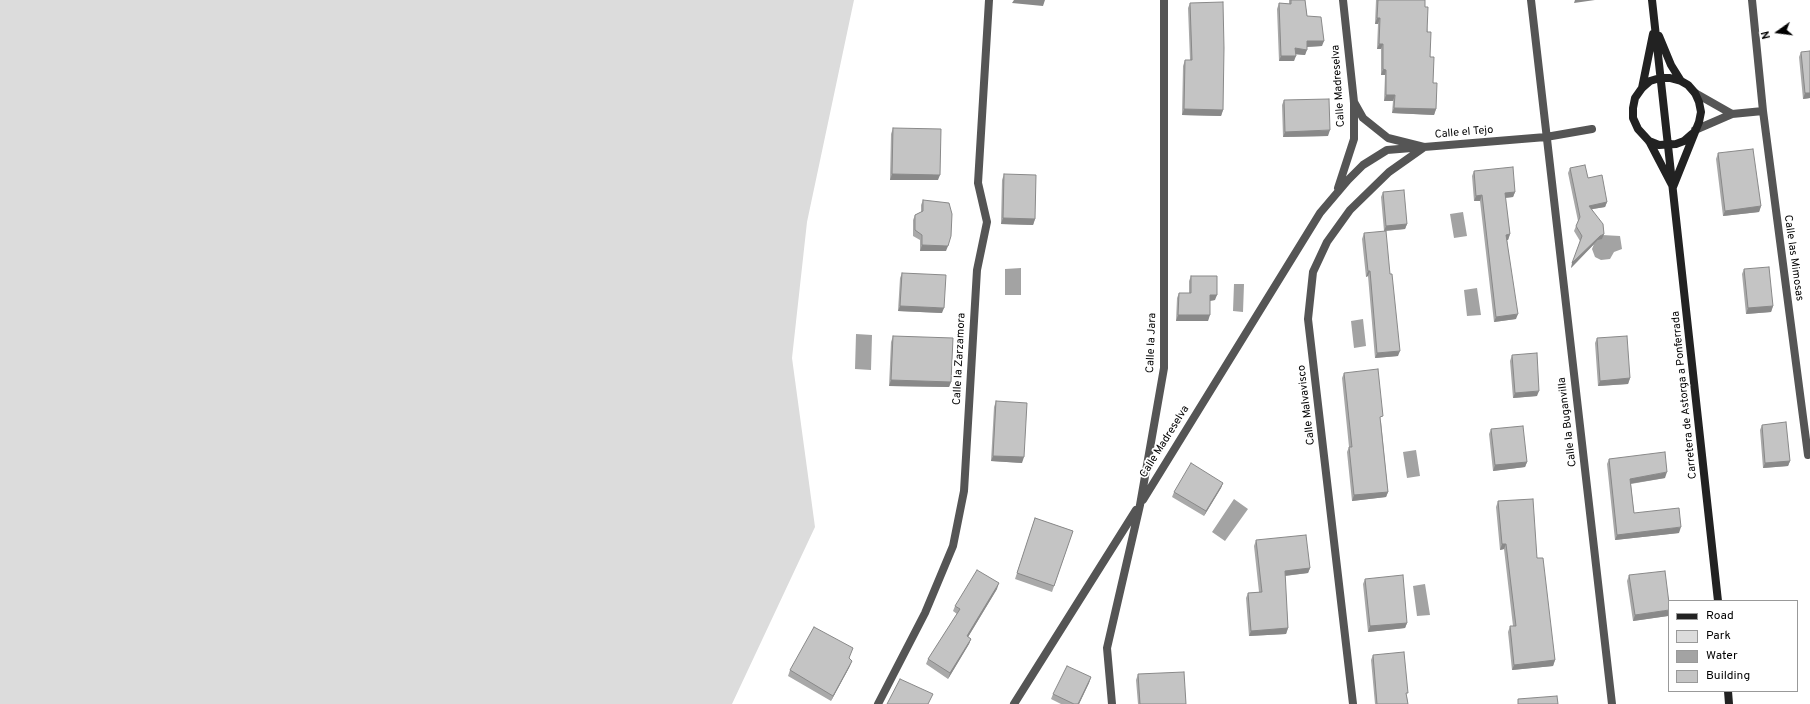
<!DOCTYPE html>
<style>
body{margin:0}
#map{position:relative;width:1810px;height:704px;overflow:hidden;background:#fff;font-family:Overpass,sans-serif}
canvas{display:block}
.legend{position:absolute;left:1668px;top:600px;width:130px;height:92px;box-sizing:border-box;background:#fff;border:1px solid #999;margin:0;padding:5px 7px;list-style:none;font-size:12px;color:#000}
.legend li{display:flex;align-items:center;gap:8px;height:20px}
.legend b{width:20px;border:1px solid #999}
.north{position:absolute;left:1758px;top:12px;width:40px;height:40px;-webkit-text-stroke:3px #fff;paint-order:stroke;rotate:256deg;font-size:11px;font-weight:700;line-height:16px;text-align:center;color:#000}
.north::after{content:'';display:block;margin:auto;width:14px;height:18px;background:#000;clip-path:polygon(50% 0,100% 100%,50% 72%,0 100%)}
</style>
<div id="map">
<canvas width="1810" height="704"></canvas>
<ul class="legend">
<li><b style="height:5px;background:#222"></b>Road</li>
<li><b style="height:11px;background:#dcdcdc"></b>Park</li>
<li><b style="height:11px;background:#a3a3a3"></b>Water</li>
<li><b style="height:11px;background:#c4c4c4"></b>Building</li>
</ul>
<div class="north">N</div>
</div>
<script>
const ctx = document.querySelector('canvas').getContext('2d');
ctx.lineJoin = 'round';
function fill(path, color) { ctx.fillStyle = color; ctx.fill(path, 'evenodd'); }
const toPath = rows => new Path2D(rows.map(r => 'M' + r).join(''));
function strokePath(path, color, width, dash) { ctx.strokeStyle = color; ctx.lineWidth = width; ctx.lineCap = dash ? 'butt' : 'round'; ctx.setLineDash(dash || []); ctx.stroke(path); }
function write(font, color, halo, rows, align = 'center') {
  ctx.font = font + ' Overpass,sans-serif'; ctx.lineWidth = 3.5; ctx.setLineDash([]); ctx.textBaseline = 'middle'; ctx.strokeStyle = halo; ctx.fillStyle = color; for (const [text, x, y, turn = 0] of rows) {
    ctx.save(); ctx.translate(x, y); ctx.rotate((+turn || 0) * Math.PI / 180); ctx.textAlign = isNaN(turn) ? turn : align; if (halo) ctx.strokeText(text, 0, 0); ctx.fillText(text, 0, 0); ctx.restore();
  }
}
fill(toPath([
 [0,0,854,0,807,222,792,358,815,527,732,704,0,704]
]), '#dcdcdc');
fill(toPath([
 [1463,212,1467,236,1454,238,1450,214],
 [1602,235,1620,236,1622,249,1614,252,1610,259,1601,260,1595,257,1592,249,1594,244],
 [1021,268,1021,295,1005,295,1005,269],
 [1234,284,1244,284,1243,312,1233,311],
 [1477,288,1481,315,1467,316,1464,290],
 [1363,319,1366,346,1354,348,1351,321],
 [856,334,872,335,871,370,855,369],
 [1416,450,1420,476,1407,478,1403,452],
 [1234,499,1248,509,1225,541,1212,532],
 [1425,584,1430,615,1417,616,1413,586]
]), '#a3a3a3');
strokePath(toPath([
 [1531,0,1612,704],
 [1752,0,1763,111,1808,455],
 [1695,93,1732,114],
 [1354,102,1363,118,1388,138,1424,147,1546,137,1592,129],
 [1695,130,1732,114,1763,111],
 [1338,188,1354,139,1354,102,1343,0],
 [1143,500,1320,213,1348,180,1363,165,1387,150,1424,147],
 [878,704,925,613,953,546,964,491,977,270,987,222,978,183,989,0],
 [1014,704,1136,510],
 [1112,704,1107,648,1140,505,1164,368,1164,0],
 [1353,704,1308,319,1313,272,1327,242,1350,210,1389,172,1423,148]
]), '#555', 8);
strokePath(toPath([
 [1652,0,1718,601],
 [1659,36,1671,65,1681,81],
 [1660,78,1670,78,1681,81,1688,85,1695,93,1699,102,1701,112,1699,122,1673,187,1649,141,1638,129,1633,118,1633,108,1635,98,1642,88,1650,81,1660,78],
 [1642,88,1653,34],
 [1649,141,1659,145,1676,144,1684,141,1692,134],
 [1728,691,1729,704]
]), '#222', 8);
fill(toPath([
 [1289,0,1305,0,1307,16,1322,46,1307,47,1305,55,1295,54,1294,61,1279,61,1277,9,1279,3,1289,4],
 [1376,0,1425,0,1425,7,1436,109,1434,115,1392,113,1393,101,1384,101,1385,75,1381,75,1381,49,1377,49,1378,24,1375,24],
 [1190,3,1223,110,1221,116,1182,115,1183,66,1185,60,1190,60,1188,8],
 [1801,52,1810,98,1803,99,1799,57],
 [1284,100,1328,136,1283,137,1282,105],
 [893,128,938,180,890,180,891,134],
 [1718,153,1761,206,1759,212,1723,216,1716,159],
 [1570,168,1588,178,1607,202,1605,207,1592,209,1604,234,1602,239,1598,240,1571,268,1580,241,1574,231,1578,221,1568,173],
 [1474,171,1515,192,1513,197,1505,198,1510,234,1508,240,1507,240,1516,319,1494,322,1480,201,1474,201,1472,176],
 [1004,174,1035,219,1033,225,1001,224,1002,180],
 [1383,192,1407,224,1405,229,1384,231,1381,197],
 [923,200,946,251,920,251,920,240,913,236,913,220,915,215,921,212,921,205],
 [1364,233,1390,274,1398,356,1375,358,1368,276,1366,277,1362,239],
 [1744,269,1773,306,1771,312,1746,314,1742,274],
 [902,273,942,313,898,311,900,278],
 [1191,276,1215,300,1210,301,1208,321,1176,321,1177,298,1179,293,1189,293,1189,281],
 [893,336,951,382,949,387,889,386,891,342],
 [1597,338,1630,378,1628,384,1598,386,1595,343],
 [1512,355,1537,396,1513,398,1510,361],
 [1344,373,1381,422,1388,492,1386,497,1352,501,1347,452,1349,447,1342,378],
 [996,401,1022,463,991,461,994,407],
 [1762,425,1790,461,1788,466,1763,468,1760,430],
 [1491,429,1527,462,1525,467,1493,471,1489,434],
 [1609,459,1665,478,1631,484,1634,513,1679,533,1615,540,1607,464],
 [1223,483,1221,488,1204,516,1172,497,1174,492],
 [1498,501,1537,558,1555,660,1553,666,1512,670,1508,632,1510,626,1513,626,1504,549,1500,550,1496,507],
 [1035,518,1073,531,1052,592,1015,579],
 [1256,540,1310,568,1308,573,1285,576,1288,628,1286,634,1249,636,1246,598,1248,593,1259,592,1254,546],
 [1629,575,1668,616,1633,621,1627,581],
 [1365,579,1407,623,1405,628,1368,632,1363,584],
 [997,589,968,637,971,639,969,644,948,679,926,664,928,659,957,614,953,611,955,606],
 [1373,655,1407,697,1408,704,1375,704,1371,660],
 [849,658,850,666,831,701,788,676,790,670],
 [1138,674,1186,704,1138,704,1136,680],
 [1091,677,1089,683,1079,704,1061,704,1051,699,1053,694]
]), '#a9a9a9');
fill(toPath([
 [1014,0,1045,0,1043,6,1012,3],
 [1575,0,1595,0,1574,3],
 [1377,18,1380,18,1378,24,1375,24],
 [1307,41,1324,41,1322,46,1305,47],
 [1379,44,1383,44,1381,49,1377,49],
 [1295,48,1307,50,1305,55,1293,54],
 [1281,56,1296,56,1294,61,1279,61],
 [1383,69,1386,70,1385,75,1381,75],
 [1805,93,1810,93,1810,98,1803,99],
 [1386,95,1395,95,1393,101,1384,101],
 [1394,108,1436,109,1434,115,1392,113],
 [1184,109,1223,110,1221,116,1182,115],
 [1330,130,1328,136,1283,137,1285,132],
 [892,174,940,175,938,180,890,180],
 [1515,192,1513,197,1503,198,1505,193],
 [1482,195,1480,201,1474,201,1476,196],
 [1607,202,1605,207,1587,210,1589,206],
 [1761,206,1759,212,1723,216,1725,211],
 [1003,218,1035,219,1033,225,1001,224],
 [1407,224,1405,229,1384,231,1386,226],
 [1510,234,1508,240,1504,240,1506,235],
 [1604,234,1602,239,1598,240,1571,268,1572,263,1600,236],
 [922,245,948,246,946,251,920,251],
 [1368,271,1370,271,1368,276,1366,277],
 [1210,295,1217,295,1215,300,1208,301],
 [900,306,944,308,942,313,898,311],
 [1773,306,1771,312,1746,314,1748,308],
 [1518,314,1516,319,1494,322,1496,317],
 [1178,315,1210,315,1208,321,1176,321],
 [1400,351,1398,356,1375,358,1377,353],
 [1630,378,1628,384,1598,386,1600,381],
 [891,380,951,382,949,387,889,386],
 [1539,391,1537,396,1513,398,1515,393],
 [993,456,1024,457,1022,463,991,461],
 [1790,461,1788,466,1763,468,1765,463],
 [1527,462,1525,467,1493,471,1495,465],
 [1667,472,1665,478,1628,484,1630,479],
 [1223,483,1221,488,1204,516,1206,511],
 [1388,492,1386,497,1352,501,1354,495],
 [1681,527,1679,533,1615,540,1617,535],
 [1502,544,1506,544,1504,549,1500,550],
 [1310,568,1308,573,1283,576,1285,571],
 [999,583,997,589,965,642,967,636],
 [1669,610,1668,616,1633,621,1635,615],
 [1407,623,1405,628,1368,632,1370,626],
 [1288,628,1286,634,1249,636,1251,631],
 [971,639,969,644,948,679,950,673],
 [1555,660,1553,666,1512,670,1514,665],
 [852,661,850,666,831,701,833,696],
 [1091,677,1089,683,1079,704,1078,704]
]), '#898989');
const building = toPath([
 [1291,0,1305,0,1307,16,1321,17,1324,41,1307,41,1307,50,1295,48,1296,56,1281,56,1279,3,1291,4,1291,0],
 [1378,0,1425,0,1425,7,1428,7,1427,32,1431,32,1430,57,1434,57,1433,83,1437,83,1436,109,1394,108,1395,95,1386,95,1386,70,1383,69,1383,44,1379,44,1380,18,1377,18,1378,0],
 [1223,2,1224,48,1223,110,1184,109,1185,60,1192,60,1190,3,1223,2],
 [1810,51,1810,93,1805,93,1801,52,1810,51],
 [1329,99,1330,130,1285,132,1284,100,1329,99],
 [893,128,941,129,940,175,892,174,893,128],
 [1753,149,1761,206,1725,211,1718,153,1753,149],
 [1585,165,1588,178,1602,175,1607,202,1589,206,1603,224,1604,234,1600,236,1572,263,1582,236,1576,226,1580,217,1570,168,1585,165],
 [1513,167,1515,192,1505,193,1510,234,1506,235,1518,314,1496,317,1482,195,1476,196,1474,171,1513,167],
 [1004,174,1036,175,1035,219,1003,218,1004,174],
 [1404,190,1407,224,1386,226,1383,192,1404,190],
 [923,200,949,203,952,214,951,236,948,246,922,245,922,235,915,230,915,215,923,211,923,200],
 [1386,231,1390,274,1392,274,1400,351,1377,353,1370,271,1368,271,1364,233,1386,231],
 [1769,267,1773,306,1748,308,1744,269,1769,267],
 [902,273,946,275,944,308,900,306,902,273],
 [1191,276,1217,276,1217,295,1210,295,1210,315,1178,315,1179,293,1191,293,1191,276],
 [893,336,953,338,951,382,891,380,893,336],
 [1627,336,1630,378,1600,381,1597,338,1627,336],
 [1537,353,1539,391,1515,393,1512,355,1537,353],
 [1378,369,1383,416,1380,417,1388,492,1354,495,1349,447,1352,447,1344,373,1378,369],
 [996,401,1027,403,1024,457,993,456,996,401],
 [1786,422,1790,461,1765,463,1762,425,1786,422],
 [1523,426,1527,462,1495,465,1491,429,1523,426],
 [1665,452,1667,472,1630,479,1634,513,1679,508,1681,527,1617,535,1609,459,1665,452],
 [1191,463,1223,483,1206,511,1174,492,1191,463],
 [1533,499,1537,558,1543,558,1555,660,1514,665,1510,626,1516,626,1506,544,1502,544,1498,501,1533,499],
 [1035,518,1073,531,1054,586,1017,573,1035,518],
 [1306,535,1310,568,1285,571,1288,628,1251,631,1248,593,1262,592,1256,540,1306,535],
 [977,570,999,583,967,636,971,639,950,673,928,659,960,609,955,606,977,570],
 [1665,571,1669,603,1669,610,1635,615,1629,575,1665,571],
 [1403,575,1407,623,1370,626,1365,579,1403,575],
 [814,627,853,648,849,658,852,661,833,696,790,670,814,627],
 [1404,652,1408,693,1406,693,1408,704,1377,704,1373,655,1404,652],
 [1067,666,1091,677,1078,704,1074,704,1053,694,1067,666],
 [1184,672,1186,704,1140,704,1138,674,1184,672],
 [900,679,933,694,928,704,887,704,900,679],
 [1557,696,1558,704,1518,704,1518,699,1557,696]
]);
fill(building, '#c4c4c4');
strokePath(building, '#898989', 1);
write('11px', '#000', '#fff', [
 ["Calle Madreselva",1339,86,-94],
 ["Calle el Tejo",1464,133,-5],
 ["Calle las Mimosas",1793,258,82],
 ["Calle la Jara",1152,343,-88],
 ["Calle la Zarzamora",960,359,-87],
 ["Carretera de Astorga a Ponferrada",1685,395,-96],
 ["Calle Malvavisco",1307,405,-97],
 ["Calle la Buganvilla",1568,422,-97],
 ["Calle Madreselva",1165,442,-58]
]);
</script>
